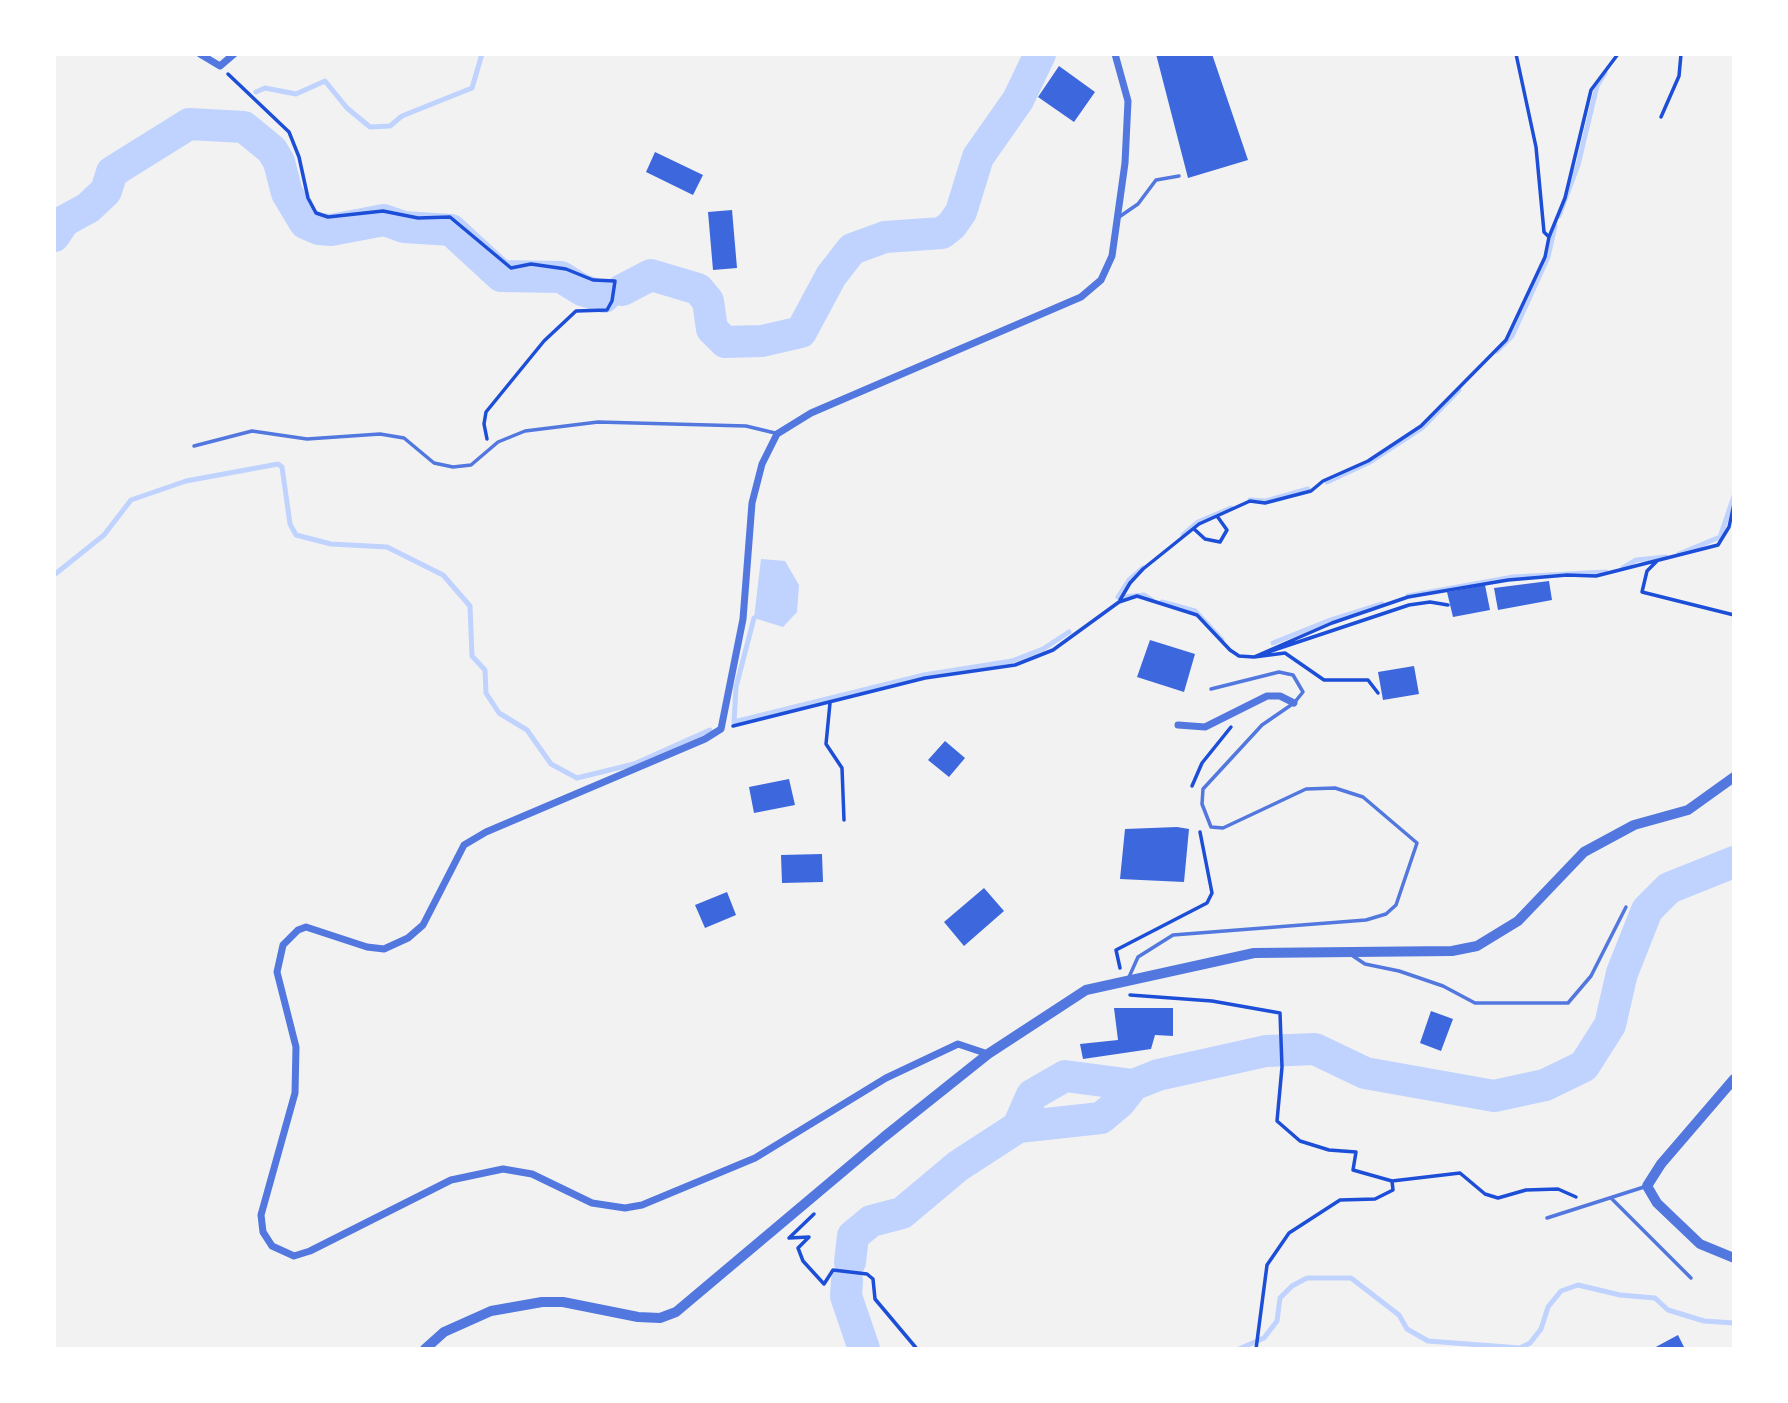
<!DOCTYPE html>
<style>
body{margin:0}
#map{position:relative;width:1788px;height:1403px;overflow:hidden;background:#f2f2f2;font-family:"Sofia Sans Condensed",sans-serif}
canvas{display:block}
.frame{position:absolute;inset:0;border:56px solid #fff;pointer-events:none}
</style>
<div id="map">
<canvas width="1788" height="1403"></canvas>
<div class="frame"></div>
</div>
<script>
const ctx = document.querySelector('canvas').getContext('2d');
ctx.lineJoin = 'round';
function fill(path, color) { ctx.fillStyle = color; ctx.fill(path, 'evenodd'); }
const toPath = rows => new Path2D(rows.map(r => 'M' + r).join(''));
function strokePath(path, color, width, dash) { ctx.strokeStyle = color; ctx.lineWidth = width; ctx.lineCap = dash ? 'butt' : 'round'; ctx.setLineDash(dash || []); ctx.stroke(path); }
fill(toPath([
 [761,559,785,561,799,585,797,612,783,627,754,618]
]), '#bfd3fe');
strokePath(toPath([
 [256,92,265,88,296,94,325,81,347,108,370,127,390,126,402,116,472,88,482,54],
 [1559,216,1578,165,1597,86,1605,73],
 [1497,351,1512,336,1548,257,1555,226],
 [1327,482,1370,462,1422,428,1459,390],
 [1250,500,1266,501,1308,489],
 [1183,535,1198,522,1231,508],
 [1679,554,1720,537,1734,496],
 [1623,568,1636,560,1666,557],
 [54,575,104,535,131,500,186,481,278,464,282,467,290,524,296,535,331,544,387,547,443,575,470,606,472,656,485,670,486,693,499,713,527,730,551,764,577,778,634,764,710,730],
 [1408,596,1513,577,1606,572],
 [1118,597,1129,580,1143,568],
 [1124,597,1144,595,1152,600],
 [1162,602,1195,611,1222,640],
 [754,618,736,687,734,722,924,675,1012,661,1043,649,1069,632],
 [1273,643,1328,621,1382,604],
 [1239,1349,1264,1338,1277,1321,1280,1298,1292,1286,1307,1278,1351,1278,1399,1315,1407,1329,1428,1341,1520,1348,1530,1343,1541,1329,1548,1307,1561,1291,1578,1285,1620,1295,1655,1298,1668,1310,1704,1321,1734,1323]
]), '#bfd3fe', 5);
strokePath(toPath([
 [54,236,64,221,88,208,106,191,112,172,189,124,244,127,272,150,279,162,287,193,305,223,319,229,331,230,384,220,404,227,451,230,501,276,561,277,582,290,604,297],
 [622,290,651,275,698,289,708,301,712,329,725,342,762,341,801,332,831,276,852,249,885,237,942,233,952,225,961,212,978,157,1018,100,1040,54],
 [1018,1127,1032,1095,1065,1076,1133,1085],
 [850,1262,853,1236,871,1221,902,1213,958,1166,1018,1127,1101,1118,1120,1102,1133,1085,1158,1075,1266,1051,1315,1049,1365,1073,1494,1096,1545,1085,1584,1066,1610,1025,1622,973,1647,910,1669,888,1734,862],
 [847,1281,846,1296,864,1349]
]), '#bfd3fe', 32);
fill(toPath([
 [1156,54,1212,54,1248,160,1188,178],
 [1059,66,1095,92,1074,122,1038,97],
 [655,152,703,175,693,195,646,172],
 [732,210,737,268,713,270,708,212],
 [1549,581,1552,600,1498,610,1494,588],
 [1485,585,1490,610,1453,617,1447,592],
 [1150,640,1195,654,1184,692,1137,677],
 [1414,666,1419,694,1383,700,1378,672],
 [945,741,965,758,949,777,928,760],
 [789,779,795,805,754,813,749,787],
 [1177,827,1189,829,1184,882,1120,879,1125,829],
 [822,854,823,882,782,883,781,855],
 [984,888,1004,911,964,946,944,922],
 [727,892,736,915,705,928,695,905],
 [1114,1008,1173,1008,1173,1036,1155,1035,1151,1049,1083,1059,1080,1044,1118,1040],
 [1431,1011,1453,1019,1441,1051,1420,1043],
 [1678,1335,1685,1349,1652,1349]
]), '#3d67dc');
strokePath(toPath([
 [1516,54,1536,147,1544,232,1549,237],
 [228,74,289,132,299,157,308,198,316,213,328,217,383,211,418,218,450,217,511,268,531,264,566,269,593,280,615,281,612,301,607,310,576,311,544,341,486,412,484,424,487,439],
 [1661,117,1679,76,1681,54],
 [1194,529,1205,539,1220,542,1227,530,1217,516],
 [1657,561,1647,571,1642,592,1734,615],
 [1120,600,1130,583,1143,569,1199,524,1250,501,1265,503,1311,491,1323,481,1368,461,1421,426,1506,340,1545,257,1549,237,1565,198,1591,90,1618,54],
 [1259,655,1409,605,1430,602,1448,605],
 [1254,657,1285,653,1324,680,1368,680,1378,693],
 [830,703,826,744,842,768,844,820],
 [733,726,925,678,1015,665,1053,650,1119,602,1137,596,1197,615,1230,650,1239,656,1254,657,1332,623,1408,597,1508,580,1567,575,1596,576,1718,545,1729,527,1734,504],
 [1192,786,1202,763,1231,727],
 [1120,968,1116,950,1207,903,1212,893,1200,832],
 [1130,995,1212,1001,1280,1013,1282,1067,1277,1121,1300,1141,1329,1150,1356,1152,1353,1170,1392,1181],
 [814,1214,789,1238,809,1237,798,1248,803,1261,824,1284,833,1270,867,1274,873,1279,875,1299,917,1349],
 [1256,1349,1267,1265,1289,1233,1340,1200,1375,1199,1393,1190,1392,1181,1460,1173,1485,1194,1498,1198,1526,1190,1558,1189,1576,1197]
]), '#1d4ed8', 3.5);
strokePath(toPath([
 [1119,217,1138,204,1156,180,1179,176],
 [194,446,252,431,307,439,380,434,404,438,434,463,453,467,471,465,498,442,525,431,598,422,746,426,775,433],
 [1350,954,1365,964,1399,971,1443,986,1475,1003,1568,1003,1591,976,1626,907],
 [1129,977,1138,957,1173,935,1366,920,1386,914,1396,905,1417,843,1363,797,1335,788,1306,789,1223,828,1211,827,1202,804,1203,789,1262,725,1294,703,1303,692,1293,675,1279,672,1211,689],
 [1612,1199,1691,1278],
 [1547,1218,1644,1187]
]), '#5277de', 3.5);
strokePath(toPath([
 [200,54,220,66,234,54],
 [1178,725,1205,727,1267,696,1280,696,1294,703],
 [988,1054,958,1044,886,1078,755,1158,642,1205,625,1208,592,1203,532,1174,503,1169,451,1180,310,1251,294,1256,272,1246,263,1232,261,1215,295,1093,296,1047,277,972,283,945,298,930,306,927,367,947,384,949,408,938,423,925,464,845,486,832,705,739,721,729,743,619,752,503,762,464,777,434,811,413,1081,297,1101,280,1112,256,1125,163,1128,101,1115,54]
]), '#5277de', 7);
strokePath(toPath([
 [1734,1079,1661,1164,1647,1186,1657,1203,1700,1244,1734,1258],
 [425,1349,444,1332,491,1311,542,1302,563,1302,638,1317,660,1318,676,1312,884,1137,988,1054,1086,990,1254,953,1452,951,1477,946,1518,921,1584,852,1634,825,1688,810,1734,777]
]), '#5277de', 10);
</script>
